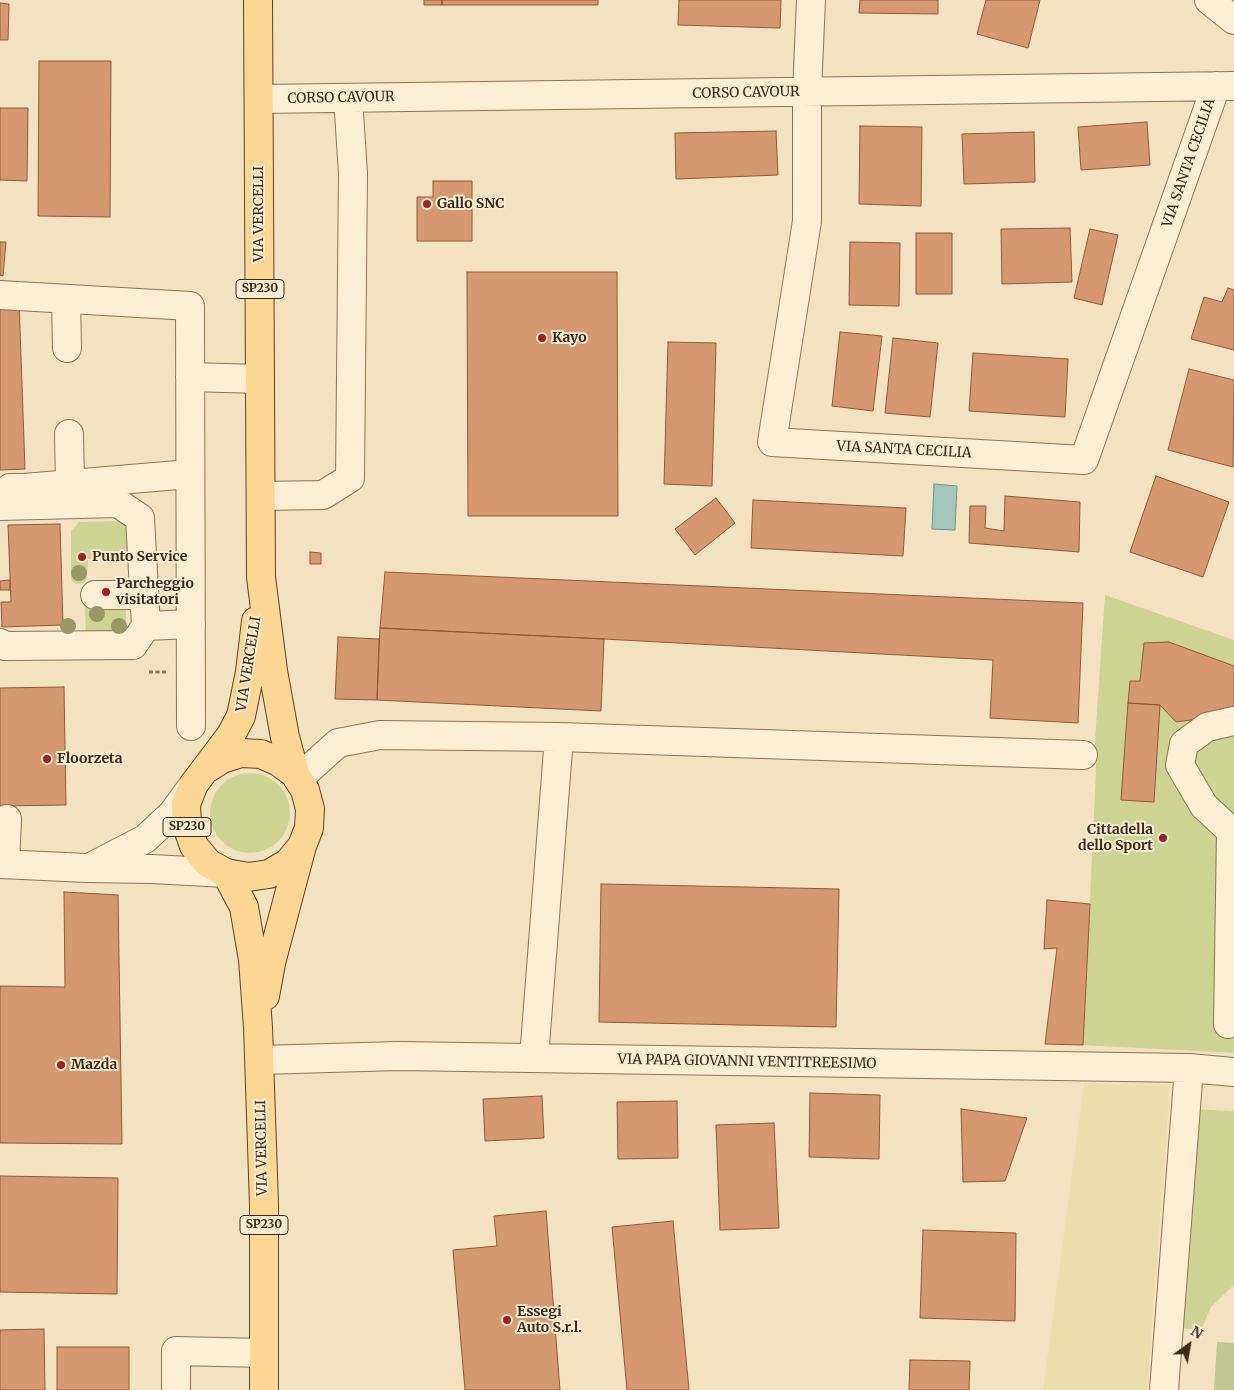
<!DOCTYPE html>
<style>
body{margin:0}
#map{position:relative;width:1234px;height:1390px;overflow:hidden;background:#f3e2c0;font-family:Merriweather,serif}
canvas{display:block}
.north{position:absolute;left:1164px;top:1320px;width:50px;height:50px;-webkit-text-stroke:4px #f9ecd0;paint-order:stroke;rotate:32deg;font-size:14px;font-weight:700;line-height:20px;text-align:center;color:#3c2a1b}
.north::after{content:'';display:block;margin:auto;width:18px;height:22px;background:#3c2a1b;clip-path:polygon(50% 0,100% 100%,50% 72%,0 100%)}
</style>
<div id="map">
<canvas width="1234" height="1390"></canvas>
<div class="north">N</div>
</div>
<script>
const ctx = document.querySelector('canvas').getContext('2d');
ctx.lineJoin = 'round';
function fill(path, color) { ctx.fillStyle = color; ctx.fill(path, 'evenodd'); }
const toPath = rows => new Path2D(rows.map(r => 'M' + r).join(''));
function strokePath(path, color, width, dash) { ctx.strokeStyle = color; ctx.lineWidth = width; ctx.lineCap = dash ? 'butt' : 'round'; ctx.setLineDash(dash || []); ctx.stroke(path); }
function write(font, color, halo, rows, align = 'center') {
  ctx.font = font + ' Merriweather,serif'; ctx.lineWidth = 4; ctx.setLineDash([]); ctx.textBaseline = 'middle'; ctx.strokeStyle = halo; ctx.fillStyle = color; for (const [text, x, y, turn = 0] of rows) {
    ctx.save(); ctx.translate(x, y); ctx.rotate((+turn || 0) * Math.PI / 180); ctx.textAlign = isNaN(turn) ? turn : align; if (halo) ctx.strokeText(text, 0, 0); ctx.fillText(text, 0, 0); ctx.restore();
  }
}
fill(toPath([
 [1084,1083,1170,1086,1147,1390,1043,1390]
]), '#eadeac');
fill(toPath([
 [122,521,130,526,133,556,121,560,88,559,87,578,84,583,75,584,71,579,71,531,79,522],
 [1105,595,1234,640,1234,1053,1083,1045,1096,772,1095,740],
 [126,606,126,635,86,636,85,607],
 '210 813a40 40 0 1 1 80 0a40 40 0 1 1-80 0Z',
 [1194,1109,1234,1111,1234,1285,1211,1307,1201,1330,1179,1328]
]), '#cdd392');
fill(toPath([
 [1217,1342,1234,1343,1234,1390,1214,1390]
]), '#c2c692');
const water = toPath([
 [934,484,957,486,955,530,932,529,934,484]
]);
fill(water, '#a3c5ba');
strokePath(water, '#699488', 1);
const building = toPath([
 [424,0,442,0,442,5,424,5,424,0],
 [442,0,598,0,598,5,442,5,442,0],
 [679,0,781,0,780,28,678,25,679,0],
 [860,0,938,0,938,14,859,13,860,0],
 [986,0,1040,0,1028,48,977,34,986,0],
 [0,3,9,4,8,40,0,40,0,3],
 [39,61,111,61,110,217,38,216,39,61],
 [0,108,28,108,27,181,0,180,0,108],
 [1147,122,1150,165,1081,170,1078,127,1147,122],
 [860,126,922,127,921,206,859,204,860,126],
 [776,131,778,175,676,179,675,133,776,131],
 [1034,132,1035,182,964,184,962,134,1034,132],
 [433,181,472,181,472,241,417,241,417,197,433,197,433,181],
 [1070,228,1072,282,1002,284,1001,229,1070,228],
 [1090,229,1118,235,1102,305,1074,298,1090,229],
 [916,233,952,233,952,294,916,294,916,233],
 [0,242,6,242,3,276,0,275,0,242],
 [850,242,900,243,899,306,849,305,850,242],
 [467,272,617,272,618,516,468,516,467,272],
 [1228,288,1234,290,1234,350,1191,339,1204,297,1222,302,1228,288],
 [19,301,25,469,0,470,0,302,19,301],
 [840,332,882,336,873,411,832,406,840,332],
 [893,338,938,343,930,417,885,413,893,338],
 [668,342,716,343,712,486,664,484,668,342],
 [973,353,1068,359,1065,417,969,411,973,353],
 [1189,369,1234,380,1233,467,1168,450,1189,369],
 [1156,476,1229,502,1203,577,1130,552,1156,476],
 [1005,496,1080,502,1079,552,969,543,970,506,986,506,985,528,1004,531,1005,496],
 [716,498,735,523,695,555,675,529,716,498],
 [753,500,906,508,903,556,751,548,753,500],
 [60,524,63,625,2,627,1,602,11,602,8,525,60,524],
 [310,552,321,553,321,564,310,564,310,552],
 [385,572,1083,603,1078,723,990,718,993,660,604,639,380,628,385,572],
 [10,580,10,590,0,590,0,581,10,580],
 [380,628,604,639,601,711,377,700,380,628],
 [338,637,379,639,377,700,335,699,338,637],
 [1169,642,1234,666,1234,714,1176,722,1160,705,1128,703,1130,681,1140,681,1144,643,1169,642],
 [64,687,66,805,0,806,0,688,64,687],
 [1128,703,1160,705,1154,802,1121,800,1128,703],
 [601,884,839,889,836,1027,599,1022,601,884],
 [64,892,118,895,122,1144,0,1143,0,986,65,987,64,892],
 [1047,900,1090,904,1083,1045,1045,1044,1057,948,1044,949,1047,900],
 [810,1093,880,1095,879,1159,809,1157,810,1093],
 [542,1096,544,1138,485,1141,483,1099,542,1096],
 [677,1101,678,1158,618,1159,617,1102,677,1101],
 [961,1109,1027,1118,1005,1181,963,1182,961,1109],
 [774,1123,779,1228,720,1230,716,1125,774,1123],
 [0,1176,118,1178,117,1294,0,1292,0,1176],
 [546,1211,560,1390,465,1390,453,1250,497,1246,494,1216,546,1211],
 [673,1221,689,1390,627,1390,612,1227,673,1221],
 [923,1230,1016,1233,1015,1321,920,1318,923,1230],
 [44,1329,45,1390,0,1390,0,1330,44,1329],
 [57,1347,129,1347,129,1390,57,1390,57,1347],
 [910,1360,970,1361,969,1390,909,1390,910,1360]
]);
fill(building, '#d69871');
strokePath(building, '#915838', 1);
const minor = toPath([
 [811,0,807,92,807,221,772,442,1084,460,1216,86],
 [1209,0,1234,20],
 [259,99,1233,86],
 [0,295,190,306,191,726],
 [66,299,67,348],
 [190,377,260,379],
 [69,434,70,484],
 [10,488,24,488,190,474],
 [261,496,323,495,350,478,353,173,348,98],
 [0,506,118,503,140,518,146,626,191,624],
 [95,595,144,595],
 [0,643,5,646,133,645,146,626],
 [298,779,338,743,380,735,559,737,1083,755],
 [0,864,87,868,152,869,226,873],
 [5,864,7,819],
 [91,867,145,839,172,814,194,784],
 [1228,1024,1231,831,1204,806,1180,765,1184,744,1207,727,1234,721],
 [534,1058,559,737],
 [260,1060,398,1056,1189,1068,1234,1072],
 [176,1390,176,1351,264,1353],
 [1164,1390,1189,1068]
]);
const major = toPath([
 [258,0,261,577,273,671,285,737,295,774],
 [256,621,250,672,241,716,231,735,194,784,186,804,187,826,194,846,208,863,226,873,248,877,269,874,288,863,302,846],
 [208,768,222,759,241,753,261,754,279,762,295,774,298,779,305,790,310,809,309,828,302,846,291,887,271,963,265,996],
 [226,873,244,907,253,960,258,1027,264,1205,264,1390]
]);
strokePath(minor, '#8e7255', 30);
strokePath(major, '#5c402a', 30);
strokePath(toPath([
 [149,672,166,672]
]), '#8e7255', 3, [4, 2.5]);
strokePath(minor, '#fdefd4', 28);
strokePath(major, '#fbd793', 28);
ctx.fillStyle = '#989867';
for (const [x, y] of [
 [79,573],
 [97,614],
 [68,626],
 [119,626]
]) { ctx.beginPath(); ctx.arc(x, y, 8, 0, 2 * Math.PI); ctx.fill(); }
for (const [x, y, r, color] of [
 [427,204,5,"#a51e23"],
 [542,338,5,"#a51e23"],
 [82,557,5,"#a51e23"],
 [106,592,5,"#a51e23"],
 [47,759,5,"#a51e23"],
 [1163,838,5,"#a51e23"],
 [61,1065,5,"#a51e23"],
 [507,1320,5,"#a51e23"]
]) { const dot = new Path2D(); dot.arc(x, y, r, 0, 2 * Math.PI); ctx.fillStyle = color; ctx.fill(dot); strokePath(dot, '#f9ecd0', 2); }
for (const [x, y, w] of [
 [260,289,48],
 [187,827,48],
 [264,1225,48]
]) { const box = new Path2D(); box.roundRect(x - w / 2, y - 9.5, w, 19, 4); ctx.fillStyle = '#f9ecd0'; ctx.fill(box); strokePath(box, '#3c2a1b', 1); }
write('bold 12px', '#3c2a1b', null, [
 ["SP230",260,289],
 ["SP230",187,827],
 ["SP230",264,1225]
]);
write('14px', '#3c2a1b', '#f9ecd0', [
 ["CORSO CAVOUR",746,93,-1],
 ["CORSO CAVOUR",341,98,-1],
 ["VIA SANTA CECILIA",1189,163,-71],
 ["VIA VERCELLI",259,214,-90],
 ["VIA SANTA CECILIA",904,450,3],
 ["VIA VERCELLI",249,664,-81],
 ["VIA PAPA GIOVANNI VENTITREESIMO",747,1062,1],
 ["VIA VERCELLI",262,1148,-91]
]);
write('bold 14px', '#3c2a1b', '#f9ecd0', [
 ["Gallo SNC",437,204],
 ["Kayo",552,338],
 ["Punto Service",92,557],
 ["Parcheggio",116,584],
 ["visitatori",116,600],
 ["Floorzeta",57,759],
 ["Cittadella",1153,830,"right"],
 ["dello Sport",1153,846,"right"],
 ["Mazda",71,1065],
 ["Essegi",517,1312],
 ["Auto S.r.l.",517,1328]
], 'left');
</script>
